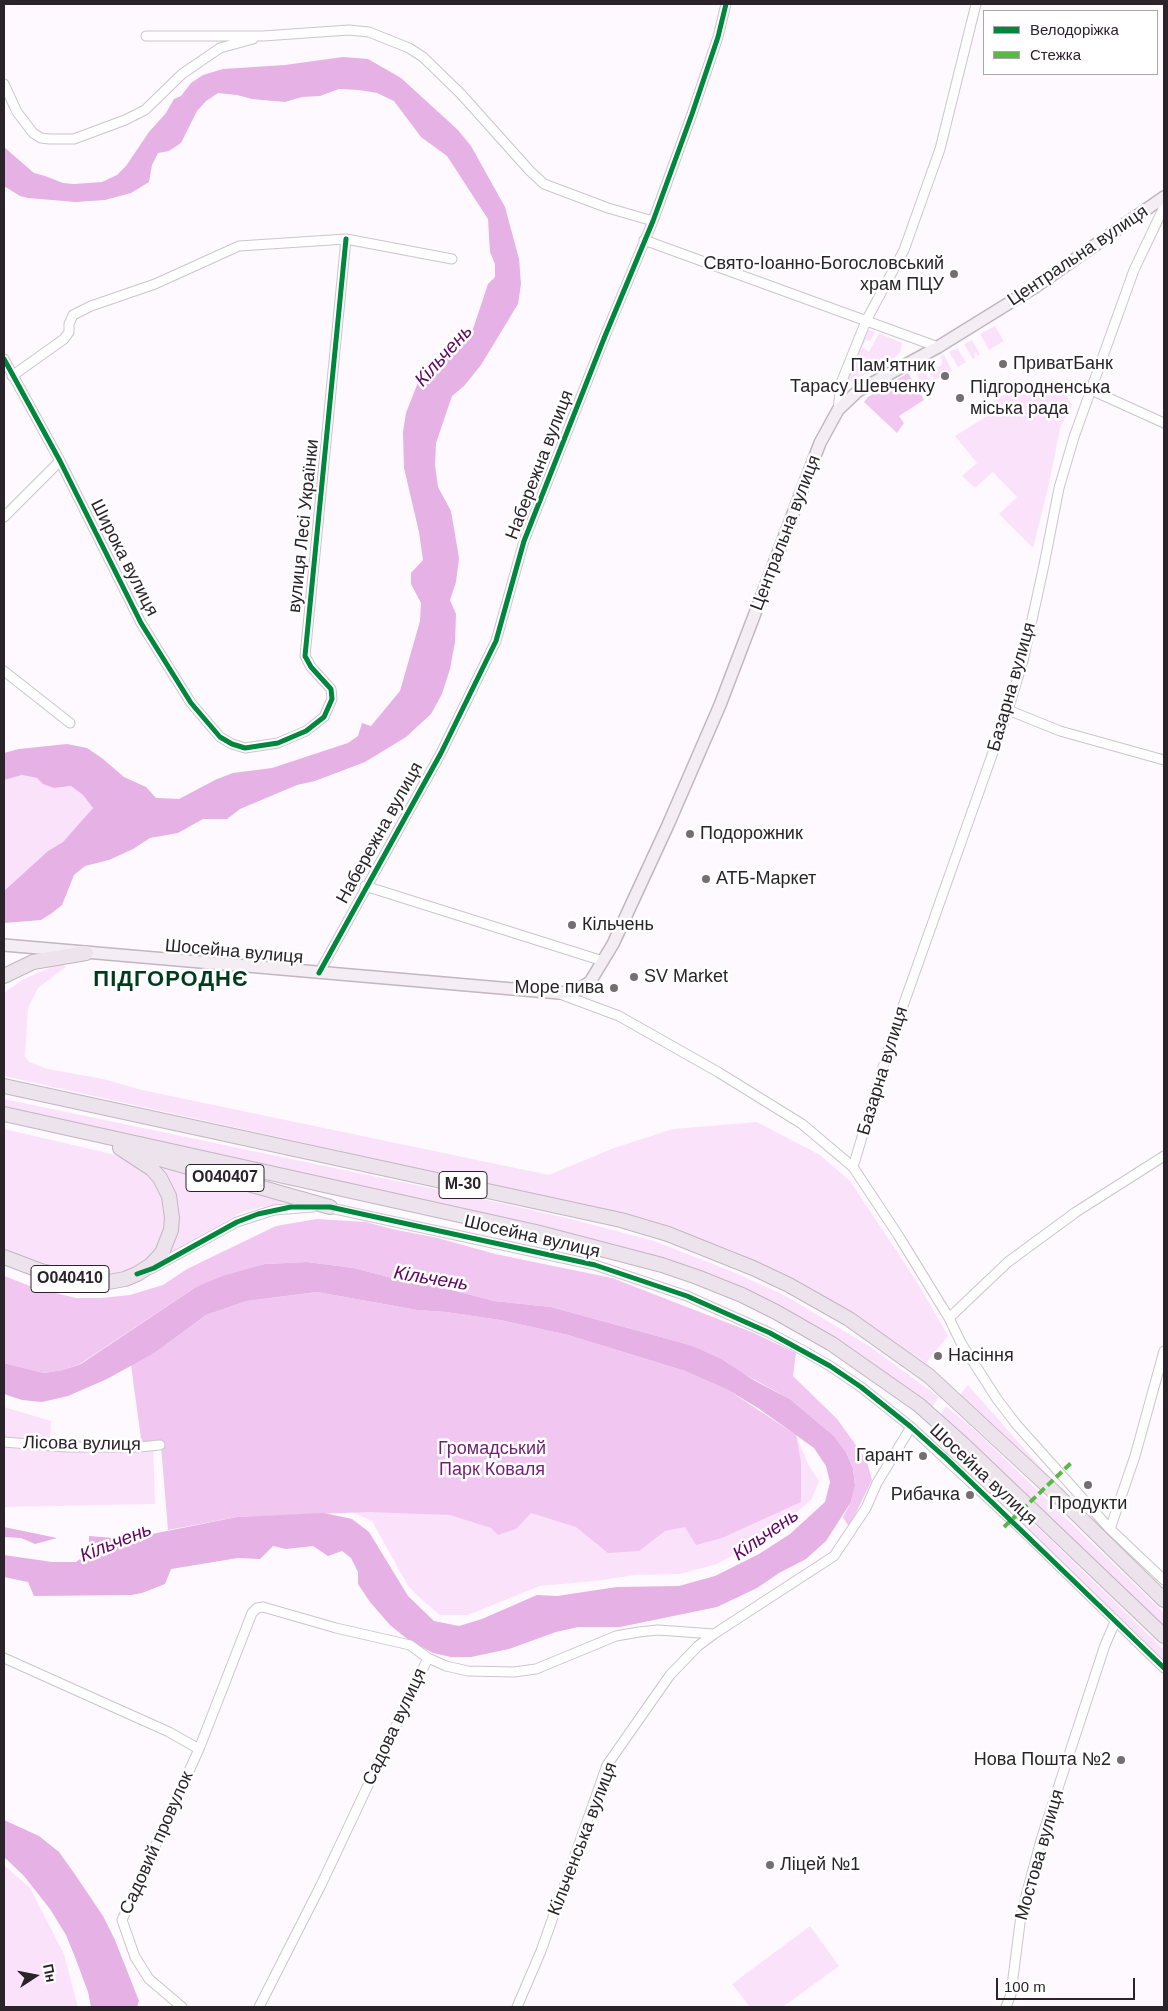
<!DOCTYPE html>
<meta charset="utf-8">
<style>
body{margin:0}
#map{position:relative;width:1168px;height:2011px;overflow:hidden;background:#fef9fe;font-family:Helvetica,sans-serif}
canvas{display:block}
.frame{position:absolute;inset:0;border:5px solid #2a232a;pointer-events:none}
.legend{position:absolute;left:983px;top:10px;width:175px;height:65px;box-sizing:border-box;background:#fff;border:1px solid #aaa7aa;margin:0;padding:6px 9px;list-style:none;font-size:15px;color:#2a232a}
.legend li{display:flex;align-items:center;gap:10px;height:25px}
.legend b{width:25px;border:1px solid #aaa7aa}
.north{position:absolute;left:10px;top:1951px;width:50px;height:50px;-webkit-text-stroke:4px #fff;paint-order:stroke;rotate:79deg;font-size:14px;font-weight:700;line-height:20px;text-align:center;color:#2a232a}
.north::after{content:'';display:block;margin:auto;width:18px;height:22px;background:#2a232a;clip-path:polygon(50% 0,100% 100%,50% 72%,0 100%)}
.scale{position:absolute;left:996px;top:1978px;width:139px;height:22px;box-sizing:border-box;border:2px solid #2a232a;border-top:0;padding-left:6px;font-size:15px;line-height:18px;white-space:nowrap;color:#2a232a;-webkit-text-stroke:4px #fff;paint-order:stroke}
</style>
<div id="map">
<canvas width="1168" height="2011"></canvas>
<div class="frame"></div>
<ul class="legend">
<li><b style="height:6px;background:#00873e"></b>Велодоріжка</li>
<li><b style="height:6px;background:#58b947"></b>Стежка</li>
</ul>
<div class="north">Пн</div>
<div class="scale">100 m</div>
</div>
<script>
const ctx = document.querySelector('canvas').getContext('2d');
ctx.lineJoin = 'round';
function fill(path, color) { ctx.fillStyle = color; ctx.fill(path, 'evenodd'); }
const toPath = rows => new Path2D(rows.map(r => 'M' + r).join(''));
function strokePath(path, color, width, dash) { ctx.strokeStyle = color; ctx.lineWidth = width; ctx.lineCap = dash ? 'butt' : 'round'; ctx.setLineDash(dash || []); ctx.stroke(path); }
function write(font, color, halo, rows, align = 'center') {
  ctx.font = font + ' Helvetica,sans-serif'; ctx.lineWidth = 5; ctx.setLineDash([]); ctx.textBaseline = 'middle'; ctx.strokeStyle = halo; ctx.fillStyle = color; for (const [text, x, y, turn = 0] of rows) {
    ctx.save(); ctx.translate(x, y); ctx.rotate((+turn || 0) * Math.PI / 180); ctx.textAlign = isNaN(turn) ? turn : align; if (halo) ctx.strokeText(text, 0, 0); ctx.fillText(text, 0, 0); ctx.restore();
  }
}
fill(toPath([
 [995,326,1004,341,989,350,980,334],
 [866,329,875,332,870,341,866,340,862,347,869,352,879,333,902,343,901,351,891,361,848,383,842,382],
 [972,340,980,354,978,356,976,352,974,353,975,358,973,359,964,344],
 [957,348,966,362,958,367,949,352],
 [944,355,952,371,935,380,925,366,929,364,934,368,941,366,942,360,940,357],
 [922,368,930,382,924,387,915,372],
 [1047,381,1056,381,1072,405,1061,425,1048,488,1033,548,999,514,1017,497,993,472,975,488,962,476,977,463,955,436,992,413,988,405,1011,390,1018,396,1036,384],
 [22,775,37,778,44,784,54,788,71,786,83,795,93,808,63,842,48,851,4,891,4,780],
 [61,963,66,967,38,988,28,1008,25,1057,29,1062,48,1069,103,1079,142,1090,549,1175,614,1148,673,1129,757,1122,820,1155,850,1181,917,1282,948,1336,926,1363,827,1298,733,1251,666,1226,619,1213,4,1076,4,993,24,979],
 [4,1099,478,1198,571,1219,654,1241,731,1271,784,1295,869,1346,939,1397,931,1408,889,1375,836,1341,725,1283,105,1130,4,1107],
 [4,1129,116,1155,128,1159,152,1177,163,1194,167,1221,160,1245,146,1262,126,1272,110,1275,85,1275,56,1269,4,1250],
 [155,1166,301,1199,244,1211,165,1255,174,1242],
 [968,1385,1049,1477,1164,1590,1164,1596,960,1395],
 [946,1406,982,1437,1164,1613,1164,1628,940,1416],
 [4,1407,51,1421,50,1440,153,1440,155,1504,4,1507],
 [933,1430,999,1490,1164,1650,1164,1660,929,1435],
 [796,1435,808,1464,819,1481,812,1499,773,1533,717,1564,680,1574,635,1575,596,1581,540,1586,468,1615,440,1615,422,1600,408,1586,372,1521,352,1512,340,1512],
 [4,1865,30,1888,64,1954,78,2007,4,2007],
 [810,1926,839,1966,783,2007,750,2007,732,1984]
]), '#fbe2fb');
fill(toPath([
 [908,373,924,400,899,416,904,423,897,433,864,402,868,397],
 [317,1219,366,1222,392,1229,438,1238,495,1254,612,1278,754,1333,796,1353,793,1376,837,1419,866,1459,872,1480,849,1527,843,1517,851,1502,855,1486,853,1467,846,1452,834,1436,790,1399,690,1345,551,1307,494,1301,440,1287,411,1283,354,1268,307,1262,265,1264,196,1287,80,1364,63,1370,44,1373,4,1363,4,1276,35,1288,76,1298,101,1298,130,1295,163,1285,187,1269,276,1226],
 [317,1292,417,1310,446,1312,500,1320,568,1335,685,1371,728,1390,796,1435,801,1462,801,1502,722,1538,696,1545,685,1527,665,1531,639,1551,608,1553,576,1527,531,1513,516,1529,498,1535,491,1528,450,1515,368,1512,237,1517,168,1530,161,1446,142,1446,131,1365,156,1352,206,1315,247,1301]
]), '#f1c6f1');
fill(toPath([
 [343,57,368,59,401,78,458,130,471,146,505,207,519,259,521,284,518,304,481,365,464,386,452,396,436,443,435,465,438,487,451,511,459,558,456,582,450,600,456,614,455,642,450,669,442,694,431,714,406,737,365,762,315,781,297,785,240,809,227,819,203,819,178,833,150,838,133,849,109,860,85,866,74,875,62,905,52,913,41,920,4,923,4,891,48,851,63,842,93,808,83,795,71,786,54,788,43,784,37,778,22,775,4,780,4,753,19,749,67,744,87,748,103,759,124,777,146,787,156,798,179,799,217,779,233,773,272,768,348,743,358,736,362,723,371,726,400,691,420,621,421,603,411,584,411,573,423,560,419,532,404,468,403,432,406,413,422,372,434,363,455,354,473,329,488,284,495,277,495,264,490,252,488,219,447,156,421,137,394,101,377,93,359,90,339,89,320,96,302,97,285,102,252,99,237,95,218,93,206,101,197,111,181,143,169,151,158,153,152,165,149,182,131,193,105,200,76,202,28,198,20,196,4,186,4,147,34,173,45,176,63,183,74,184,102,182,117,175,126,166,149,132,166,113,174,99,181,96,191,83,203,75,223,69,285,65],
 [307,1262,354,1268,411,1283,440,1287,494,1301,551,1307,690,1345,721,1359,755,1381,790,1399,834,1436,846,1452,853,1468,855,1486,851,1502,826,1541,806,1559,779,1573,757,1588,717,1607,620,1627,578,1627,556,1632,509,1649,471,1657,451,1657,433,1653,406,1638,390,1625,370,1602,358,1584,358,1572,351,1558,342,1551,328,1556,313,1546,286,1549,273,1546,260,1559,238,1558,171,1569,165,1584,142,1593,131,1595,34,1596,28,1582,4,1577,4,1555,52,1562,76,1562,84,1556,89,1546,89,1536,127,1539,237,1517,324,1513,352,1519,369,1532,408,1596,434,1621,459,1626,482,1619,537,1595,557,1596,617,1587,679,1586,715,1576,759,1554,790,1534,825,1502,830,1482,826,1466,814,1448,758,1408,728,1390,685,1371,568,1335,500,1320,446,1312,417,1310,317,1292,247,1301,206,1315,156,1352,107,1379,68,1396,42,1402,22,1400,4,1394,4,1363,44,1373,63,1370,81,1364,196,1287,223,1276,265,1264],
 [4,1527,57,1538,35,1544,21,1538,4,1537],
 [4,1820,39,1836,59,1852,74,1873,103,1916,115,1940,139,2001,137,2007,91,2007,88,1992,75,1957,66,1935,50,1909,24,1876,4,1857]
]), '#e6b1e5');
const minor = toPath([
 [146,36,263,36,349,30,369,32,409,48,423,57,461,94,530,171,544,184,608,208,653,221],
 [4,84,17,112,33,133,41,138,50,139,74,139,125,120,145,110,182,74,220,48,253,39],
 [644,240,938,347],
 [4,359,60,461,141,623,191,703,220,737,232,744,245,748,278,743,306,731,324,717,332,699,331,689,311,667,305,656,346,239],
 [12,376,64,339,69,332,69,324,73,315,91,306,155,284,239,246,346,239,452,259],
 [1091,390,1164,423],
 [838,410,841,383,866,321,904,250,940,149,976,4],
 [4,517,60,461],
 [4,671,70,723],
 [1008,710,1060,731,1164,760],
 [365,886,603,961],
 [319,973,441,753,496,641,524,541,605,336,653,221,692,114,718,37,726,4],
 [560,994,619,1016,718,1072,802,1124,853,1167,898,1235,949,1318,961,1343,997,1399,1016,1424,1110,1529,1164,1580],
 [853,1167,892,1037,1008,710,1023,661,1044,565,1059,488,1074,437,1134,270,1164,207],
 [326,1207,595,1265,687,1296,770,1333,802,1350,830,1366,861,1387,911,1427,1019,1527,1164,1668],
 [151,1269,237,1222,274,1210,313,1207],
 [949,1318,1008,1262,1076,1212,1164,1156],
 [4,1442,67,1447,139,1447,160,1445],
 [1110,1529,1135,1456,1164,1351],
 [4,1658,169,1732,199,1749],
 [182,2007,149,1979,135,1957,122,1920,199,1749,252,1613,257,1608,263,1607,336,1628,410,1645,428,1658],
 [259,2007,321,1885,428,1658,446,1666,468,1671,514,1672,536,1669,616,1636,639,1632,658,1630,714,1634],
 [517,2007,541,1951,607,1765,670,1675,698,1646,714,1634,834,1556,866,1508,877,1483,911,1427],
 [1006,2007,1011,1994,1021,1915,1041,1840,1105,1645,1115,1622]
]);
const major = toPath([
 [4,945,559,993,576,991,590,982,613,944,668,825,720,705,820,443,838,410,858,391,938,347,1035,287,1164,197]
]);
const highway = toPath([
 [4,976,33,962,86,953],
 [4,1086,621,1220,668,1234,753,1268,789,1285,849,1319,929,1376,1052,1490,1164,1600],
 [4,1114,536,1232,662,1265,697,1277,742,1295,776,1312,832,1344,919,1405,964,1445,1164,1636],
 [135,1152,330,1207],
 [4,1257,41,1271,89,1282,103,1283,125,1279,137,1274,151,1265,162,1253,171,1230,172,1218,169,1196,160,1178,152,1169,120,1148]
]);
strokePath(minor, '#cbc6cb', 11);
strokePath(major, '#c2b6c1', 14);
strokePath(highway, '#c2b6c1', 16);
strokePath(minor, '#fffeff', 9);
strokePath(major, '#f4eef4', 11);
strokePath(highway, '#ece3ec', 14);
strokePath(toPath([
 [1004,1527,1071,1463]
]), '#58b947', 4, [8, 4]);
strokePath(toPath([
 [4,359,60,461,141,623,191,703,220,737,232,744,245,748,278,743,306,731,324,717,332,699,331,689,311,667,305,656,346,239],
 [319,973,441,753,496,641,524,541,605,336,653,221,692,114,718,37,726,4],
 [137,1274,154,1268,237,1222,258,1214,291,1207,330,1207,595,1265,687,1296,770,1333,830,1366,861,1387,911,1427,947,1459,1164,1668]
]), '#00873e', 5);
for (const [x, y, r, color] of [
 [954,274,5,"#746e74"],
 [1003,364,5,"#746e74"],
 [945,376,5,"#746e74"],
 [960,398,5,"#746e74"],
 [690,834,5,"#746e74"],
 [706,879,5,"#746e74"],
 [572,925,5,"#746e74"],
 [634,977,5,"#746e74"],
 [614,988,5,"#746e74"],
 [938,1356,5,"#746e74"],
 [923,1456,5,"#746e74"],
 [1088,1485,5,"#746e74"],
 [970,1495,5,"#746e74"],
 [1121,1760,5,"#746e74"],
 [770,1865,5,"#746e74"]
]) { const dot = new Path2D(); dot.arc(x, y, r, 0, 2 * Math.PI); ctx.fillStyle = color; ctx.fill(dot); strokePath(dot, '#fff', 2); }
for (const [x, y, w] of [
 [225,1178,78],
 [463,1185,48],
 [70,1279,78]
]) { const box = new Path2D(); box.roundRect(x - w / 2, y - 13.5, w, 27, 4); ctx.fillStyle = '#fff'; ctx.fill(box); strokePath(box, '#2a232a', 1); }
write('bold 16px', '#2a232a', null, [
 ["О040407",225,1178],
 ["М-30",463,1185],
 ["О040410",70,1279]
]);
write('18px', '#2a232a', '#fff', [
 ["Центральна вулиця",1078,256,-34],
 ["Набережна вулиця",540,465,-69],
 ["вулиця Лесі Українки",304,526,-84],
 ["Центральна вулиця",786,533,-69],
 ["Широка вулиця",124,558,63],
 ["Базарна вулиця",1012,687,-74],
 ["Набережна вулиця",380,833,-61],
 ["Шосейна вулиця",234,952,5],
 ["Базарна вулиця",883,1071,-73],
 ["Шосейна вулиця",532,1237,13],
 ["Лісова вулиця",82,1444,1],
 ["Шосейна вулиця",983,1475,43],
 ["Садова вулиця",395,1727,-65],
 ["Кільченська вулиця",583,1839,-69],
 ["Садовий провулок",157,1843,-66],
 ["Мостова вулиця",1040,1855,-74]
]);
write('18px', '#2a232a', '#fff', [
 ["Свято-Іоанно-Богословський",944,264,"right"],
 ["храм ПЦУ",944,285,"right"],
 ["ПриватБанк",1013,364],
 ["Пам'ятник",935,366,"right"],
 ["Тарасу Шевченку",935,387,"right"],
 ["Підгородненська",970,388],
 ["міська рада",970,409],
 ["Подорожник",700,834],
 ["АТБ-Маркет",716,879],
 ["Кільчень",582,925],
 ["SV Market",644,977],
 ["Море пива",604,988,"right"],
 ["Насіння",948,1356],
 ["Гарант",913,1456,"right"],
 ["Рибачка",960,1495,"right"],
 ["Продукти",1088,1504,"center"],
 ["Нова Пошта №2",1111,1760,"right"],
 ["Ліцей №1",780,1865]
], 'left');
write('18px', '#731d75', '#fff', [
 ["Громадський",492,1449],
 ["Парк Коваля",492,1470]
]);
write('italic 19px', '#620464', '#fff', [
 ["Кільчень",444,356,-48],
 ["Кільчень",431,1279,9],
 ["Кільчень",766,1535,-35],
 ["Кільчень",116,1543,-22]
]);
ctx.letterSpacing = '1px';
write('bold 22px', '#003c1c', '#fff', [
 ["ПІДГОРОДНЄ",171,980]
]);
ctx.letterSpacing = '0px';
</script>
